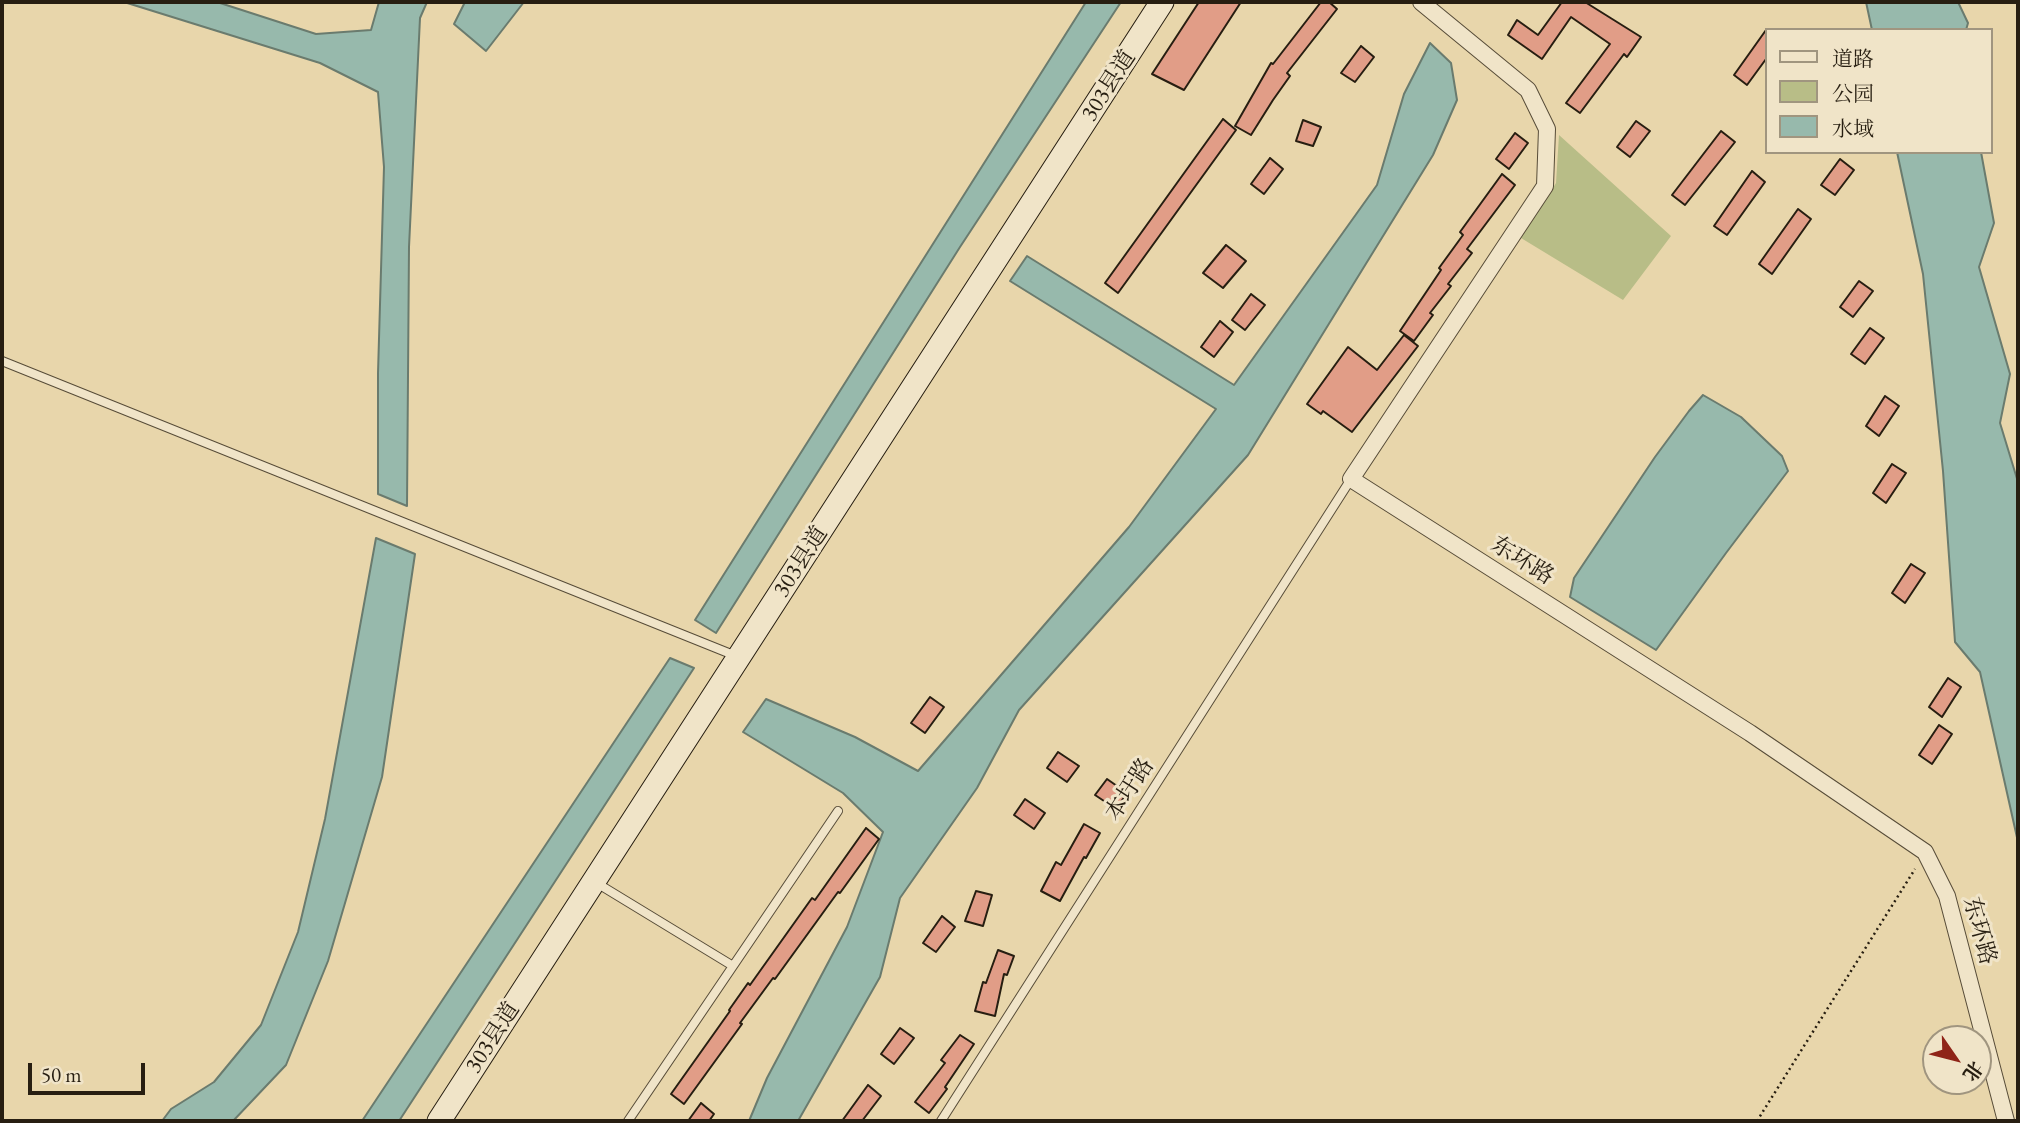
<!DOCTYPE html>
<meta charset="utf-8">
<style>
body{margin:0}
#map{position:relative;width:2020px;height:1123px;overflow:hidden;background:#e8d6ab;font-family:"EB Garamond","Noto Serif SC",serif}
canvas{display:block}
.frame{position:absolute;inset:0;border:4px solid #271e11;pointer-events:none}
.legend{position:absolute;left:1765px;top:28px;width:228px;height:126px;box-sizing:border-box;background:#f0e4c8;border:2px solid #a0957f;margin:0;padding:9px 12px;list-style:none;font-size:21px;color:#271e11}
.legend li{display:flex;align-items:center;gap:14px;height:35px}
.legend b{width:35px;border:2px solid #a0957f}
.north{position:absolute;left:1922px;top:1025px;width:70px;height:70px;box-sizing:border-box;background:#f0e4c8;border:2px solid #a0957f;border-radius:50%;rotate:125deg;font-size:19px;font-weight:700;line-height:28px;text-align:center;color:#271e11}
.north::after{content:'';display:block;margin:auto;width:24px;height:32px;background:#8f2418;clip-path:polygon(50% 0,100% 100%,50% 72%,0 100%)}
.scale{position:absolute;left:28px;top:1063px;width:117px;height:32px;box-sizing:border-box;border:4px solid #271e11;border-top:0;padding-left:9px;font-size:21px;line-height:24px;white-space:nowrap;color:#271e11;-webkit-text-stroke:5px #f0e4c8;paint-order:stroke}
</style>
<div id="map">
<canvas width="2020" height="1123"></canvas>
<div class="frame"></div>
<ul class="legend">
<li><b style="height:9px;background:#f0e4c8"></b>道路</li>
<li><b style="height:19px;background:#b8bd87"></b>公园</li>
<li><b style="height:19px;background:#97b9ac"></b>水域</li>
</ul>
<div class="north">北</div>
<div class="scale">50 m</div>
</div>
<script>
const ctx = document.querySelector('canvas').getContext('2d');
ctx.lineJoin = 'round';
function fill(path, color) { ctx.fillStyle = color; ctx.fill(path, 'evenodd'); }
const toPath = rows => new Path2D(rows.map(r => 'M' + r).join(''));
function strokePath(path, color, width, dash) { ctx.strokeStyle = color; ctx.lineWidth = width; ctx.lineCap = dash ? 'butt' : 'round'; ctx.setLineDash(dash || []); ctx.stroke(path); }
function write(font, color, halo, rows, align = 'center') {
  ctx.font = font + ' "EB Garamond","Noto Serif SC",serif'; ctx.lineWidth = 6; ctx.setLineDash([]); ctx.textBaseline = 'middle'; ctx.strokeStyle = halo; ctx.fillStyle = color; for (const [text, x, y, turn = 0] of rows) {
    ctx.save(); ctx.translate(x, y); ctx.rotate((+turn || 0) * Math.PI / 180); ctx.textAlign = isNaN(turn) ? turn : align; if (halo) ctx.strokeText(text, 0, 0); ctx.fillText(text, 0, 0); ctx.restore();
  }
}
fill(toPath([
 [1559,135,1671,236,1623,300,1521,238,1556,183]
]), '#b8bd87');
const water = toPath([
 [124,2,217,2,316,34,371,30,379,2,427,2,420,18,409,247,407,506,378,494,378,373,384,167,378,92,320,63,124,2],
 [465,2,524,2,486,51,454,24,465,2],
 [1086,2,1121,2,960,247,716,633,695,620,1086,2],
 [1866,2,1958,2,1968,23,1966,30,1872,30,1866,2],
 [1430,43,1451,63,1457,100,1433,155,1248,455,1019,710,977,788,900,898,880,977,798,1121,749,1121,767,1078,847,927,883,832,843,793,743,732,766,699,855,737,918,771,1129,527,1216,409,1010,281,1027,256,1234,385,1377,185,1404,94,1430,43],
 [1897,152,1981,152,1994,223,1979,267,2010,374,2000,423,2018,482,2018,842,1980,672,1955,642,1943,471,1923,274,1897,152],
 [1703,395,1741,417,1782,456,1788,471,1726,553,1656,650,1570,597,1574,578,1655,457,1689,411,1703,395],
 [376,538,415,554,382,777,328,961,286,1065,233,1121,162,1121,171,1109,214,1082,261,1025,298,932,325,819,376,538],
 [670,658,694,668,399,1121,362,1121,670,658]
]);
fill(water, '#97b9ac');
strokePath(water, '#6a7b6e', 2);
const building = toPath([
 [1199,2,1241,2,1184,90,1152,74,1199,2],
 [1321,2,1329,2,1337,9,1287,73,1290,76,1273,100,1251,135,1235,126,1271,63,1273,64,1321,2],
 [1562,2,1585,2,1641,37,1627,57,1624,54,1580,113,1566,103,1610,44,1571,17,1542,59,1508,35,1517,20,1538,35,1562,2],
 [1766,30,1766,59,1747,85,1734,75,1766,30],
 [1361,46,1374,57,1355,82,1341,73,1361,46],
 [1223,119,1236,130,1118,293,1105,283,1223,119],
 [1303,120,1321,127,1313,146,1296,141,1303,120],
 [1636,121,1650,131,1630,157,1617,147,1636,121],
 [1721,131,1735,142,1685,205,1672,195,1721,131],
 [1515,133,1528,143,1509,169,1496,159,1515,133],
 [1270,158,1283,169,1264,194,1251,184,1270,158],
 [1840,159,1854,170,1835,195,1821,185,1840,159],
 [1752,171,1765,182,1727,235,1714,226,1752,171],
 [1502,174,1515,185,1467,249,1472,253,1448,284,1451,286,1430,313,1433,315,1414,341,1400,331,1441,270,1439,268,1463,235,1460,232,1502,174],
 [1798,209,1811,219,1772,274,1759,264,1798,209],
 [1226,245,1246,261,1223,288,1203,273,1226,245],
 [1859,281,1873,291,1853,317,1840,307,1859,281],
 [1251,294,1265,305,1245,330,1232,320,1251,294],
 [1220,321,1233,332,1214,357,1201,347,1220,321],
 [1870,328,1884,338,1865,364,1851,354,1870,328],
 [1404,335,1418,346,1352,432,1323,411,1321,414,1307,404,1348,347,1377,370,1404,335],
 [1885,396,1899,406,1879,436,1866,426,1885,396],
 [1892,464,1906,473,1886,503,1873,493,1892,464],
 [1911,564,1925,573,1905,603,1892,593,1911,564],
 [1948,678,1961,687,1942,717,1929,707,1948,678],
 [930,697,944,707,925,733,911,723,930,697],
 [1939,725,1952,734,1932,764,1919,755,1939,725],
 [1058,752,1079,766,1067,782,1047,768,1058,752],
 [1107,779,1127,793,1116,809,1095,795,1107,779],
 [1025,799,1045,813,1034,829,1014,815,1025,799],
 [1084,824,1100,833,1086,858,1084,857,1060,901,1041,891,1056,862,1061,865,1084,824],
 [866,828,879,839,840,893,838,892,775,979,773,978,740,1023,742,1024,684,1104,671,1094,730,1011,729,1010,748,983,750,985,812,898,815,900,866,828],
 [976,891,992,895,983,926,965,921,976,891],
 [942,916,955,927,936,952,923,943,942,916],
 [998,950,1014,956,1007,975,1004,974,995,1016,975,1011,983,982,986,983,998,950],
 [900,1028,914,1038,894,1064,881,1054,900,1028],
 [960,1035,974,1044,945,1087,947,1089,929,1113,915,1102,945,1063,941,1060,960,1035],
 [868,1085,881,1096,862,1121,842,1121,868,1085],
 [701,1103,714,1114,709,1121,688,1121,701,1103]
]);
fill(building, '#e19d87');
strokePath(building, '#271e11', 2);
const service = toPath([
 [2,361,736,656],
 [595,882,733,966],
 [628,1121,838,811],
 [941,1121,1351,479]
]);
const minor = toPath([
 [1421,2,1528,90,1547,129,1545,186,1351,479,1750,733,1925,852,1947,896,2006,1121]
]);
const secondary = toPath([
 [439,1121,1162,2]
]);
strokePath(service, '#574c38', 10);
strokePath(minor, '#574c38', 18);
strokePath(secondary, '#271e11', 25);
strokePath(toPath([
 [1757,1121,1915,869]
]), '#271e11', 2.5, [2, 3.5]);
strokePath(service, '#f0e4c8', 8);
strokePath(minor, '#f0e4c8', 16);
strokePath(secondary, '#f0e4c8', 23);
write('23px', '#271e11', '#f0e4c8', [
 ["303县道",1109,86,-57],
 ["东环路",1522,561,32],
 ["303县道",801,562,-57],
 ["本圩路",1130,790,-57],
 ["东环路",1979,931,75],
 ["303县道",493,1038,-57]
]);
</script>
